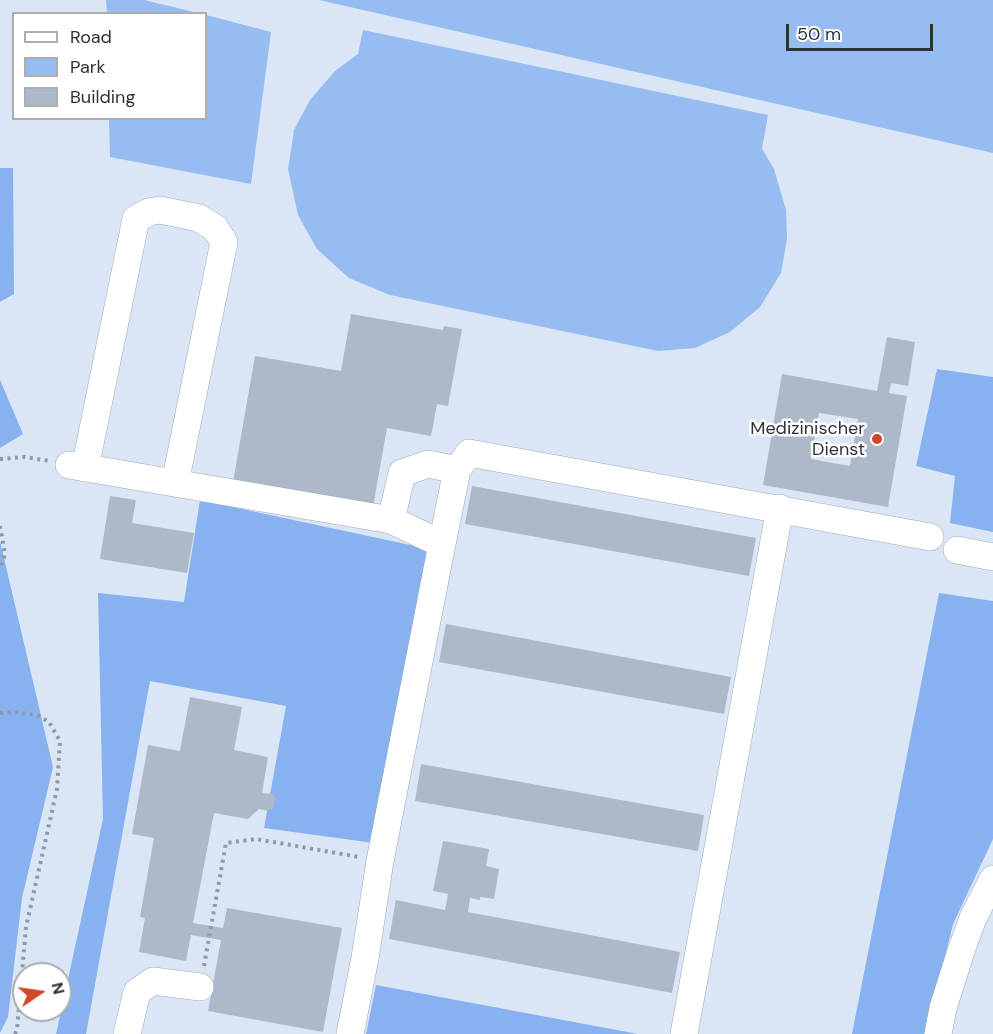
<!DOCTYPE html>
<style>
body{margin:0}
#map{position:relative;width:993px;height:1034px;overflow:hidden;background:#dae5f6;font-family:"DM Sans",sans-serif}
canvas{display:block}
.legend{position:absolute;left:12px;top:12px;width:195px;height:108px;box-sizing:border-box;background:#fff;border:2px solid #abadaf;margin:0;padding:8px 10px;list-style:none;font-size:18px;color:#2e3238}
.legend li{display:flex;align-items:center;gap:12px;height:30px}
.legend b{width:30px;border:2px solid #abadaf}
.north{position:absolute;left:12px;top:962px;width:60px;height:60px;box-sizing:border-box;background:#fff;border:2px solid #abadaf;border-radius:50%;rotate:77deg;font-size:16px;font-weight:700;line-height:24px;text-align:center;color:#2e3238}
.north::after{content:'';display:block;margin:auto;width:21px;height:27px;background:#d2472c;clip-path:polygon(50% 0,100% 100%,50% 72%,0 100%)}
.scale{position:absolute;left:786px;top:24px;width:147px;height:27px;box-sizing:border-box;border:3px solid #2e3238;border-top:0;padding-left:8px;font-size:18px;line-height:21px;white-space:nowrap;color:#2e3238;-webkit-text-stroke:4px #fff;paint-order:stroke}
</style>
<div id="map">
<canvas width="993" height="1034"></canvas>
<ul class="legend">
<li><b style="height:8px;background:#fff"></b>Road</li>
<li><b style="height:16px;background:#97bcf1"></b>Park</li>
<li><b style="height:16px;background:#adb8c8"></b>Building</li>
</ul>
<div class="north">N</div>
<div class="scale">50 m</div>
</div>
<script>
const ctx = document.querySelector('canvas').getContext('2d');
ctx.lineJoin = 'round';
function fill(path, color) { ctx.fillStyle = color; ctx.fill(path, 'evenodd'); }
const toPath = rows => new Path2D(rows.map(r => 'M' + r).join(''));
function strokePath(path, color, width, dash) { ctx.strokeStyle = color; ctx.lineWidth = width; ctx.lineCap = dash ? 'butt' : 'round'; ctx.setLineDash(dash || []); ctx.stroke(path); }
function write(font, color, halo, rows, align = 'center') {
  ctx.font = font + ' "DM Sans",sans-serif'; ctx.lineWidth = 5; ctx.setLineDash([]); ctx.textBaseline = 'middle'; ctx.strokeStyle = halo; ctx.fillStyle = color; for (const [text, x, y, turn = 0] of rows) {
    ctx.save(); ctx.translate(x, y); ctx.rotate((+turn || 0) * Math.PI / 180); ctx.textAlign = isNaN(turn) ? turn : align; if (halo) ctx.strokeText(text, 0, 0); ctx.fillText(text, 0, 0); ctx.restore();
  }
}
fill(toPath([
 [106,0,144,0,198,13,107,13],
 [319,0,993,0,993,153],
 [206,15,271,32,251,184,110,157,109,119,206,118],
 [363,30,768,115,762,149,774,169,786,210,787,239,781,273,760,307,730,332,695,348,658,351,390,295,349,278,317,249,298,215,288,169,294,130,310,100,335,71,358,54]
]), '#97bcf1');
fill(toPath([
 [0,168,13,168,14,294,0,302],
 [937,369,993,377,993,532,950,523,955,476,916,466],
 [0,380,23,434,0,448],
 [200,500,429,549,374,843,264,828,286,706,150,681,86,1034,56,1034,103,819,98,593,184,602],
 [0,541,53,767,22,898,8,1017,0,1033],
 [939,593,993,601,993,839,953,924,926,1034,852,1034],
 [376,985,638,1034,366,1034]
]), '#88b2ef');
fill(toPath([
 [351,314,443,330,444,326,462,329,448,406,437,404,431,436,387,428,373,507,233,482,255,356,341,371],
 [887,337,915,342,908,386,891,383,889,393,907,396,888,507,763,485,782,374,877,391],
 [819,413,858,419,850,466,811,459],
 [472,486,756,538,749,576,465,524],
 [110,496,136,500,132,523,194,533,187,573,100,559],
 [446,624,731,677,724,714,439,662],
 [190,697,242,707,234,750,268,757,262,793,272,794,276,798,272,809,268,811,259,809,248,819,214,813,193,923,223,928,227,908,342,928,323,1032,208,1011,221,940,191,935,186,961,139,952,145,918,140,917,154,838,132,834,148,745,180,751],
 [421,764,704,815,698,851,415,801],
 [443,841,489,849,486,866,499,869,494,899,480,897,480,900,470,898,468,912,680,952,672,993,389,939,396,900,445,910,448,894,433,891]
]), '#adb8c8');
const minor = toPath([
 [69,465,391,520,442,544],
 [85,468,136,219,149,212,160,210,199,218,215,228,224,242,175,483],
 [391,520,402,473,428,464,457,470],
 [957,550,993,557],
 [127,1034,137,992,153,981,200,987],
 [350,1034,365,958,380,861,442,544,457,470,469,453,930,537],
 [684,1034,780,508],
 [938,1034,943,1008,961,951,973,918,993,879]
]);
strokePath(minor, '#9da8b7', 28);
strokePath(toPath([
 [0,459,25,457,50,461],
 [0,526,5,554,0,569],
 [0,713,13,712,37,715,49,722,60,741,57,789,26,927,17,1029,15,1034],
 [204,966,226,843,256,839,359,857]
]), '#9199a5', 4, [3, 4.5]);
strokePath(minor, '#fff', 27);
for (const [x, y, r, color] of [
 [877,439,6,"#d2472c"]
]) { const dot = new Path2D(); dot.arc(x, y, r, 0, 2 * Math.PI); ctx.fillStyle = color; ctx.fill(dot); strokePath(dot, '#fff', 2); }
write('18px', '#2e3238', '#fff', [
 ["Medizinischer",865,429],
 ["Dienst",865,450]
], 'right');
</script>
